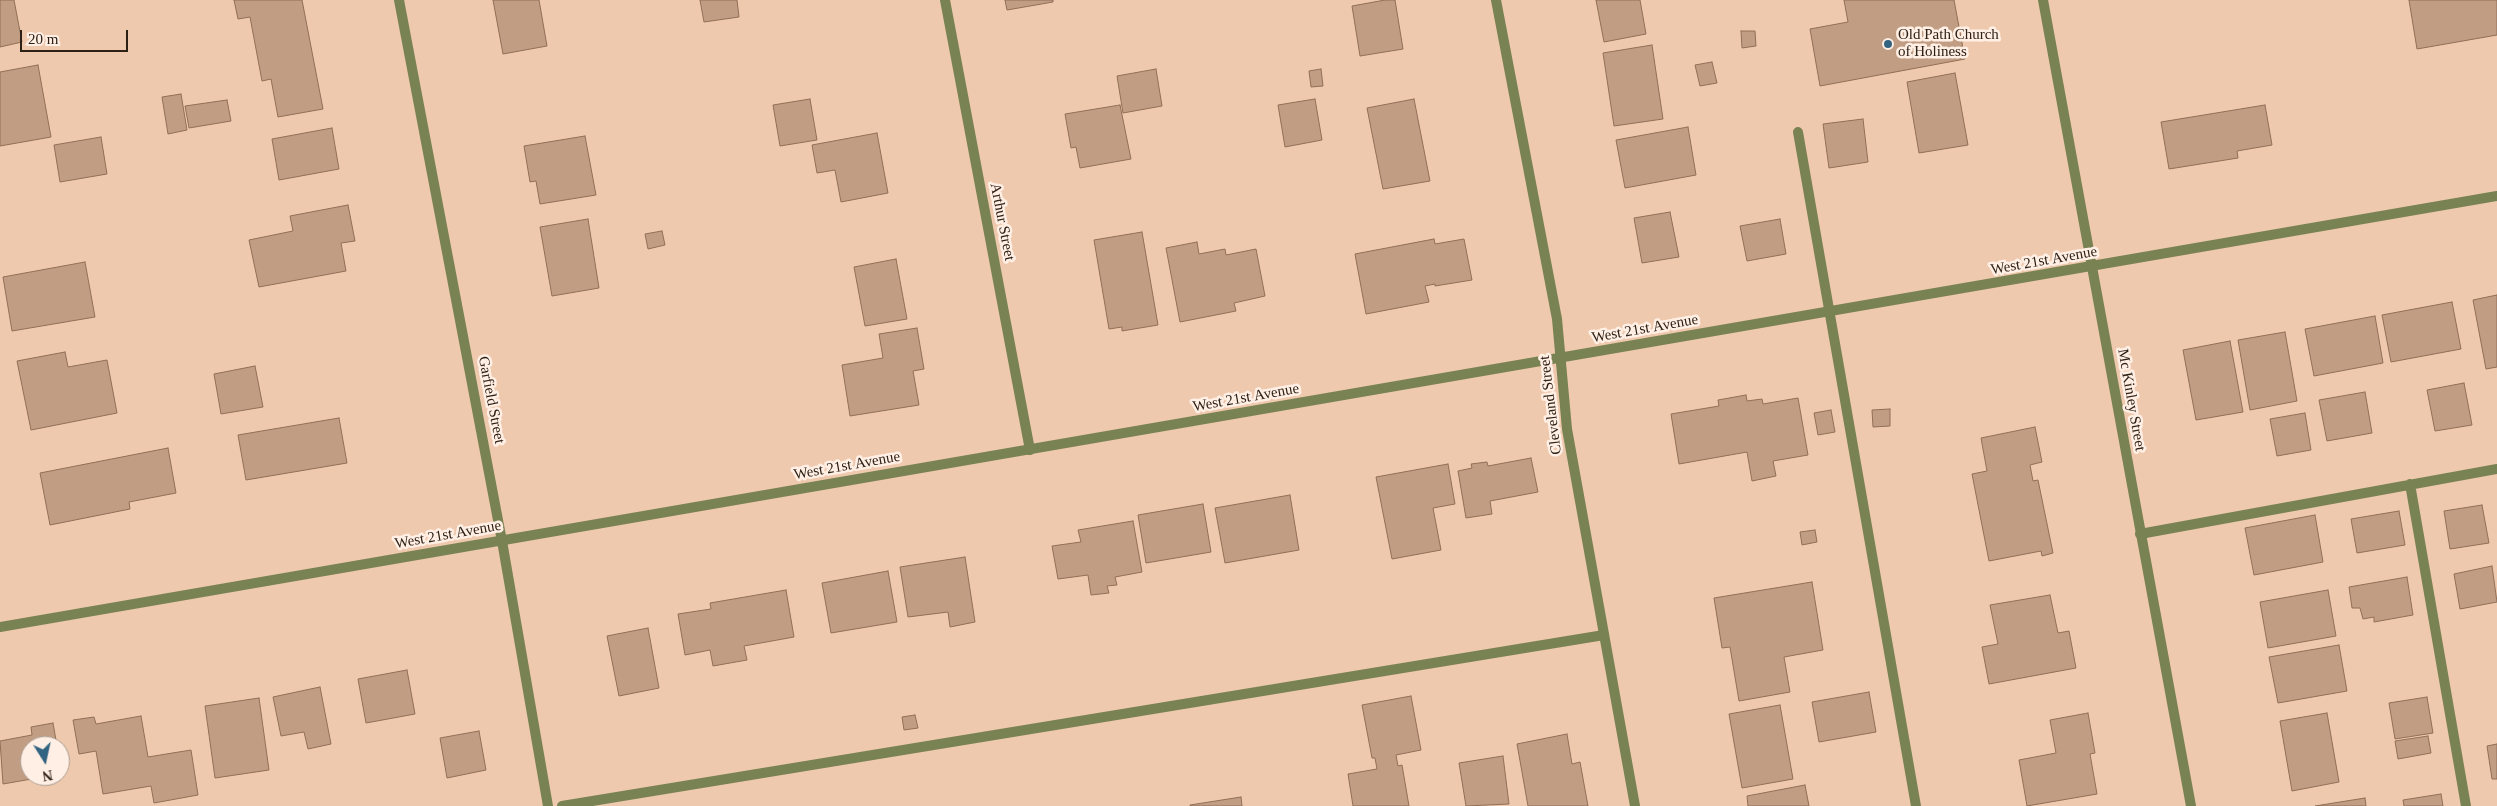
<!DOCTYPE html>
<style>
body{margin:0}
#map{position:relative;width:2497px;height:806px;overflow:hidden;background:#efc9ae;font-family:"Times New Roman",serif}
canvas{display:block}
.north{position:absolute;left:20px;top:736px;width:50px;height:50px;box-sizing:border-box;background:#ffefe4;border:1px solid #ab9c91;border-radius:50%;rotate:170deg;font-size:14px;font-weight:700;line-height:20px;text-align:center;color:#2d2015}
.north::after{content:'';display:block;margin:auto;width:18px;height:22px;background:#326482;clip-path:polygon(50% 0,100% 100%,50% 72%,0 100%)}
.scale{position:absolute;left:20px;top:30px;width:108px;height:22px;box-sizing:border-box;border:2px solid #2d2015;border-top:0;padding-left:6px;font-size:15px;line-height:18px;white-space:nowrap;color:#2d2015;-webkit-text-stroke:4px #ffefe4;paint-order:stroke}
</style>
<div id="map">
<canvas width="2497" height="806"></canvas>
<div class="north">N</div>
<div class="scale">20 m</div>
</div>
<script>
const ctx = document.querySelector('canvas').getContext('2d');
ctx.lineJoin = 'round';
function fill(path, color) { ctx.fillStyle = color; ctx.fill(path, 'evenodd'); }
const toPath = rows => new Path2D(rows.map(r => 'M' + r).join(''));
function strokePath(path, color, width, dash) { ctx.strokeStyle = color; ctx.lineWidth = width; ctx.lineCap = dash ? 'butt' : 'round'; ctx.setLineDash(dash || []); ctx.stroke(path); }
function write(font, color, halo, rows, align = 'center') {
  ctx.font = font + ' "Times New Roman",serif'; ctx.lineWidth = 5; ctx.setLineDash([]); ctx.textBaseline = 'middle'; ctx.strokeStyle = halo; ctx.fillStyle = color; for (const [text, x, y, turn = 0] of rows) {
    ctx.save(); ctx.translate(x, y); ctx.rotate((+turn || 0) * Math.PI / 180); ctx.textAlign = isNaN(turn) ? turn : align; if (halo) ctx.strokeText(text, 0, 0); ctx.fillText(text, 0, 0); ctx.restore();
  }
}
const building = toPath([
 [0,0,14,0,22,42,0,47,0,0],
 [234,0,302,0,323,109,278,117,271,79,262,81,250,17,238,19,234,0],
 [493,0,539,0,547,46,503,54,493,0],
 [700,0,737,0,739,17,704,22,700,0],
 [1005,0,1053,0,1053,2,1007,10,1005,0],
 [1385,0,1395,0,1403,49,1360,56,1352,6,1385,0],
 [1596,0,1640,0,1646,34,1604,42,1596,0],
 [1844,0,1954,0,1965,59,1820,86,1810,29,1848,22,1844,0],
 [2409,0,2497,0,2497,35,2417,49,2409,0],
 [1741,31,1755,31,1756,46,1742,48,1741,31],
 [1652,45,1663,119,1614,126,1603,53,1652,45],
 [1712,62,1717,83,1700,86,1695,65,1712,62],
 [38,65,51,137,0,146,0,72,38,65],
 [1156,69,1162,106,1123,113,1117,76,1156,69],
 [1321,69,1323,86,1311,87,1309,71,1321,69],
 [1955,73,1968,145,1919,153,1907,82,1955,73],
 [181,94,187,130,168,134,162,97,181,94],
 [810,99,817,140,780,146,773,105,810,99],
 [1315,99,1322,140,1285,147,1278,105,1315,99],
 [1414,99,1430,181,1383,189,1367,108,1414,99],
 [227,100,231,121,189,128,185,106,227,100],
 [1120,105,1131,159,1080,168,1076,147,1071,148,1065,114,1120,105],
 [2265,105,2272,145,2237,151,2238,158,2169,169,2161,122,2265,105],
 [1863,119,1868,162,1829,168,1823,124,1863,119],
 [1688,127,1696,175,1625,188,1616,140,1688,127],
 [332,128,339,169,279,180,272,139,332,128],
 [877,133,888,193,841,202,835,170,817,173,812,145,877,133],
 [585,136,596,195,540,204,536,181,530,182,524,146,585,136],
 [101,137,107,174,60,182,54,145,101,137],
 [348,205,355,241,341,243,346,271,259,287,249,240,293,231,290,216,348,205],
 [1670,212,1679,257,1642,263,1634,218,1670,212],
 [588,219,599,288,552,296,540,227,588,219],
 [1780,219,1786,254,1747,261,1740,226,1780,219],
 [662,231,665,245,648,249,645,234,662,231],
 [1142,232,1158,325,1122,331,1122,327,1109,329,1094,240,1142,232],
 [1434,239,1435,244,1464,239,1472,280,1435,286,1435,284,1425,286,1429,302,1366,314,1355,254,1434,239],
 [1197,242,1199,254,1225,249,1226,255,1256,249,1265,296,1234,303,1236,311,1180,322,1166,248,1197,242],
 [896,259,907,319,865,326,854,267,896,259],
 [85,262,95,317,12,331,3,277,85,262],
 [2497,295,2497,367,2486,369,2473,300,2497,295],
 [2452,302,2461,349,2391,362,2382,315,2452,302],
 [2375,316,2383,363,2314,376,2305,329,2375,316],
 [917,328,924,369,913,371,919,405,850,416,842,365,883,358,879,334,917,328],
 [2285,332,2297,401,2250,410,2238,340,2285,332],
 [2230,341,2243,412,2196,420,2183,350,2230,341],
 [65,352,68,367,107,360,117,413,31,430,17,361,65,352],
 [255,366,263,407,221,414,214,374,255,366],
 [2464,383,2472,425,2435,431,2427,390,2464,383],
 [2365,392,2372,433,2327,441,2319,400,2365,392],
 [1746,395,1747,401,1762,399,1763,404,1798,398,1808,455,1773,461,1776,476,1752,481,1747,452,1679,464,1671,414,1719,406,1718,400,1746,395],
 [1890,409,1890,426,1873,427,1872,410,1890,409],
 [1831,410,1835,432,1818,435,1814,413,1831,410],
 [2305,413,2311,450,2277,456,2270,419,2305,413],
 [339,418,347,463,246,480,238,435,339,418],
 [2035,427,2042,462,2030,465,2033,481,2038,480,2053,553,2042,556,2041,551,1989,561,1972,474,1987,471,1981,438,2035,427],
 [168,448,176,493,129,502,130,509,50,525,40,473,168,448],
 [1531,458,1538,492,1490,501,1492,514,1466,518,1458,471,1472,468,1471,464,1487,462,1488,466,1531,458],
 [1448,464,1455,504,1433,508,1441,550,1392,559,1376,477,1448,464],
 [1290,495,1299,550,1225,563,1215,508,1290,495],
 [1203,504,1211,552,1146,563,1138,515,1203,504],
 [2482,505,2489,543,2450,549,2444,511,2482,505],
 [2399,511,2405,545,2357,553,2351,519,2399,511],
 [2315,515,2323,562,2254,575,2245,528,2315,515],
 [1133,521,1142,572,1115,577,1117,585,1107,586,1109,593,1091,595,1088,575,1058,579,1052,546,1081,542,1078,530,1133,521],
 [1815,530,1817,542,1802,545,1800,532,1815,530],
 [965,557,975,622,950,627,948,612,908,617,900,567,965,557],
 [2492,566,2497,602,2460,609,2454,574,2492,566],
 [888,571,897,622,831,633,822,583,888,571],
 [2407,577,2413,615,2374,622,2374,617,2363,619,2360,608,2352,608,2349,587,2407,577],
 [1812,582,1823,650,1784,657,1790,692,1739,701,1730,647,1722,648,1714,598,1812,582],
 [786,590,794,637,744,646,747,660,713,666,710,650,685,655,678,614,711,609,710,603,786,590],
 [2328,590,2336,636,2268,648,2260,602,2328,590],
 [2050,595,2058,633,2069,631,2076,668,1989,684,1982,647,1998,644,1990,605,2050,595],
 [648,628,659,688,619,696,607,636,648,628],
 [2339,645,2347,691,2278,703,2269,657,2339,645],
 [407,670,415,714,366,723,358,679,407,670],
 [320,687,331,744,308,749,304,732,281,736,273,697,320,687],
 [1869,692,1876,732,1819,742,1812,702,1869,692],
 [1411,696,1421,750,1396,755,1398,766,1402,765,1409,806,1353,806,1348,774,1377,769,1375,758,1372,758,1362,705,1411,696],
 [2427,697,2433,733,2395,739,2389,703,2427,697],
 [259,698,269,770,215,778,205,706,259,698],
 [1780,705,1793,779,1742,788,1729,714,1780,705],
 [2088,713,2095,753,2090,754,2097,794,2027,806,2019,760,2056,753,2050,720,2088,713],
 [2327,713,2339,782,2292,791,2280,721,2327,713],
 [915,715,918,728,904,730,902,717,915,715],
 [141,716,148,757,191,750,198,795,154,803,151,786,103,794,96,751,79,754,73,720,94,717,96,724,141,716],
 [53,723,57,746,30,746,30,776,49,776,3,784,0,741,32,735,31,727,53,723],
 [479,731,486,770,447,778,440,738,479,731],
 [1567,734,1572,764,1580,762,1588,806,1528,806,1517,744,1567,734],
 [2428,736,2431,753,2398,759,2395,741,2428,736],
 [2497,744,2497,779,2492,779,2487,746,2497,744],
 [1503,756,1509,804,1466,806,1459,763,1503,756],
 [1805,785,1809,806,1748,806,1747,796,1805,785],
 [2441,794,2443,806,2404,806,2403,800,2441,794],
 [1241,797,1242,806,1190,806,1190,805,1241,797],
 [2365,798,2366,806,2315,806,2365,798]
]);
fill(building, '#c19d83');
strokePath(building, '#916f56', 1);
strokePath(toPath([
 [1798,132,1916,806],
 [2410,484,2466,806],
 [2140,534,2497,469],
 [562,806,1604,635]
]), '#798252', 10);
strokePath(toPath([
 [399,0,502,541,548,806],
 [945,0,1030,450],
 [1496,0,1557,319,1567,429,1635,806],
 [2043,0,2191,806]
]), '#798252', 10);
strokePath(toPath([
 [0,627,2497,196]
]), '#798252', 10);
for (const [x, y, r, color] of [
 [1888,44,5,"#326482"]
]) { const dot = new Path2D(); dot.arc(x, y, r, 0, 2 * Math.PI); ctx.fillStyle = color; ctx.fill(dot); strokePath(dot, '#ffefe4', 2); }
write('15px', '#2d2015', '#ffefe4', [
 ["Old Path Church",1898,35],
 ["of Holiness",1898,52]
], 'left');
write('15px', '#2d2015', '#ffefe4', [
 ["Arthur Street",1002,222,79],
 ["West 21st Avenue",2044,261,-10],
 ["West 21st Avenue",1645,329,-10],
 ["West 21st Avenue",1246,398,-10],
 ["Garfield Street",491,400,79],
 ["Mc Kinley Street",2131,400,80],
 ["Cleveland Street",1551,405,-97],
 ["West 21st Avenue",847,466,-10],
 ["West 21st Avenue",448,535,-10]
]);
</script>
